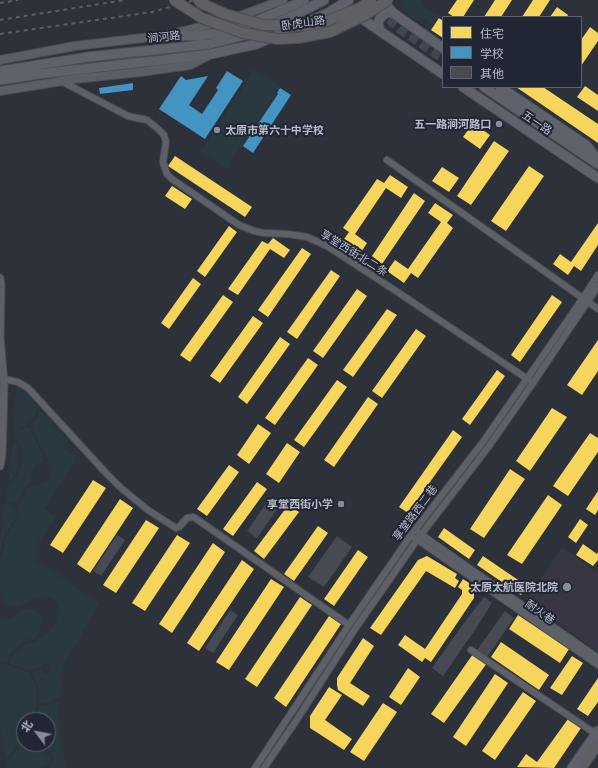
<!DOCTYPE html>
<meta charset="utf-8">
<style>
body{margin:0}
#map{position:relative;width:598px;height:768px;overflow:hidden;background:#2d313a;font-family:Commissioner,"Noto Sans SC",sans-serif}
canvas{display:block}
.legend{position:absolute;left:442px;top:16px;width:140px;height:72px;box-sizing:border-box;background:#212635;border:1px solid #5e6271;margin:0;padding:5px 7px;list-style:none;font-size:12px;color:#b9bcca}
.legend li{display:flex;align-items:center;gap:8px;height:20px}
.legend b{width:20px;border:1px solid #5e6271}
.north{position:absolute;left:16px;top:712px;width:40px;height:40px;box-sizing:border-box;background:#212635;border:1px solid #5e6271;border-radius:50%;rotate:302deg;font-size:11px;font-weight:700;line-height:16px;text-align:center;color:#b9bcca}
.north::after{content:'';display:block;margin:auto;width:14px;height:18px;background:#888b98;clip-path:polygon(50% 0,100% 100%,50% 72%,0 100%)}
</style>
<div id="map">
<canvas width="598" height="768"></canvas>
<ul class="legend">
<li><b style="height:11px;background:#f6d55c"></b>住宅</li>
<li><b style="height:11px;background:#4393c3"></b>学校</li>
<li><b style="height:11px;background:#474a52"></b>其他</li>
</ul>
<div class="north">北</div>
</div>
<script>
const ctx = document.querySelector('canvas').getContext('2d');
ctx.lineJoin = 'round';
function fill(path, color) { ctx.fillStyle = color; ctx.fill(path, 'evenodd'); }
const toPath = rows => new Path2D(rows.map(r => 'M' + r).join(''));
function strokePath(path, color, width, dash) { ctx.strokeStyle = color; ctx.lineWidth = width; ctx.lineCap = dash ? 'butt' : 'round'; ctx.setLineDash(dash || []); ctx.stroke(path); }
function write(font, color, halo, rows, align = 'center') {
  ctx.font = font + ' Commissioner,"Noto Sans SC",sans-serif'; ctx.lineWidth = 4; ctx.setLineDash([]); ctx.textBaseline = 'middle'; ctx.strokeStyle = halo; ctx.fillStyle = color; for (const [text, x, y, turn = 0] of rows) {
    ctx.save(); ctx.translate(x, y); ctx.rotate((+turn || 0) * Math.PI / 180); ctx.textAlign = isNaN(turn) ? turn : align; if (halo) ctx.strokeText(text, 0, 0); ctx.fillText(text, 0, 0); ctx.restore();
  }
}
fill(toPath([
 [562,547,598,573,598,652,526,601]
]), '#393643');
fill(toPath([
 [402,0,420,0,426,8,440,16,434,25,419,16,416,20,408,15,403,9,402,3],
 [255,69,281,86,226,169,200,152],
 [18,387,23,390,37,406,36,414,30,423,14,431,16,388],
 [39,409,40,409,68,441,63,446,70,454,72,453,77,458,44,509,56,517,37,545,35,560,51,569,99,604,64,664,59,697,49,702,40,704,38,702,40,692,39,686,34,678,32,673,43,669,44,674,52,672,50,663,41,664,41,667,30,670,13,665,10,663,10,662,13,655,20,648,26,644,36,641,44,636,51,630,57,618,58,608,55,601,46,596,34,597,26,603,17,606,10,606,4,601,5,600,4,595,3,592,0,590,0,556,1,555,4,549,6,536,17,519,18,516,19,506,28,488,32,486,40,484,48,481,50,473,49,463,32,428,33,424,38,416],
 [25,428,30,428,45,460,40,462,36,465,33,471,30,482,28,484,16,502,13,502,6,500,9,482,13,481,16,478,22,467,22,453,20,444,15,437,15,433],
 [13,441,15,441,19,451,19,459,18,466,16,473,12,479,9,480],
 [5,503,12,504,16,507,16,517,4,537,0,552,0,539],
 [24,609,33,610,40,614,42,617,42,621,40,630,36,636,22,643,13,651,8,658,7,662,6,663,0,661,0,617,2,619,6,620,14,616,20,610],
 [0,663,14,667,30,674,37,690,36,705,32,720,24,720,24,738,7,758,5,754,0,729],
 [59,702,59,724,66,768,48,768,50,767,53,761,51,753,46,749,42,748,35,744,48,744,48,720,36,720,39,706,46,706],
 [24,742,24,744,31,744,36,749,42,751,47,754,50,756,50,760,48,763,47,765,35,768,7,768,7,764,10,759]
]), '#2a393f');
fill(toPath([
 [457,0,474,0,463,17,454,17,448,13],
 [495,0,512,0,501,17,484,17],
 [533,0,550,0,539,17,522,17],
 [557,7,568,15,567,17,550,17],
 [439,18,443,21,443,38,431,30],
 [590,27,598,33,598,41,581,66,581,40],
 [585,86,598,95,598,111,577,97],
 [516,87,543,87,598,124,598,143],
 [473,123,490,135,480,149,463,137],
 [494,141,509,151,471,205,457,196],
 [175,156,252,207,245,217,168,166],
 [529,166,544,176,506,231,491,221],
 [442,167,459,178,449,192,432,181],
 [390,175,408,187,401,198,386,188,355,234,367,243,360,254,342,242,349,232,343,228,377,179,384,183],
 [172,186,192,199,185,209,165,196],
 [414,193,425,201,382,264,372,256],
 [435,203,453,215,447,223,453,228,418,278,411,273,404,283,387,271,395,260,408,269,441,222,428,213],
 [598,223,598,245,581,271,574,266,568,275,553,264,560,254,571,262],
 [229,226,237,232,205,277,197,271],
 [273,238,290,250,284,258,270,249,238,295,228,289,262,241,268,244],
 [302,248,311,254,268,317,258,310],
 [331,270,340,276,297,339,287,332],
 [193,278,201,284,169,329,161,323],
 [357,289,367,296,323,358,313,351],
 [223,295,233,302,190,362,180,355],
 [552,295,562,302,520,362,511,355],
 [387,309,397,315,353,377,343,370],
 [253,316,263,323,220,383,210,376],
 [416,329,426,336,382,398,372,391],
 [280,337,290,344,247,404,238,397],
 [598,340,598,371,582,395,567,385],
 [308,358,318,365,275,425,265,418],
 [497,370,505,376,470,425,462,419],
 [337,380,347,387,304,447,294,440],
 [368,397,378,404,334,467,324,460],
 [552,408,567,417,530,471,516,461],
 [258,424,271,433,249,464,237,455],
 [453,430,462,437,408,513,399,507],
 [590,433,598,438,598,452,568,496,553,486],
 [287,443,300,452,279,483,266,474],
 [229,465,239,472,207,516,197,509],
 [510,469,525,479,484,538,470,529],
 [93,480,106,488,63,553,50,545],
 [257,482,267,489,233,536,223,529],
 [598,491,598,510,595,515,586,509],
 [548,495,562,505,522,564,507,555],
 [120,499,133,508,90,573,77,564],
 [289,504,299,512,264,559,254,551],
 [580,519,588,525,576,543,568,537],
 [146,520,159,528,116,593,103,585],
 [318,526,328,533,294,581,284,574],
 [444,528,475,550,469,559,438,537],
 [177,535,190,543,145,611,132,603],
 [213,543,225,552,172,633,159,624],
 [583,544,597,554,598,552,598,560,593,566,576,555],
 [358,550,368,557,334,606,324,599],
 [427,556,457,574,455,578,459,581,455,588,426,571,381,635,370,628,418,560],
 [483,556,527,586,521,595,477,565],
 [242,560,254,569,199,651,187,643],
 [271,579,284,587,229,670,216,662],
 [463,579,469,583,472,587,474,592,474,598,431,662,425,658,422,662,398,645,405,635,425,649,462,594,462,590,458,587],
 [300,597,312,605,257,687,245,679],
 [518,615,569,649,560,663,509,629],
 [329,616,341,624,286,707,274,698],
 [363,638,374,646,350,683,370,696,363,706,338,690,337,685,337,678],
 [501,642,549,675,539,690,491,657],
 [473,654,487,663,444,723,431,714],
 [572,656,583,663,562,695,550,688],
 [408,668,420,677,401,705,389,697],
 [495,674,508,683,466,746,453,737],
 [598,678,598,702,588,716,577,709],
 [329,687,342,695,325,720,352,739,344,750,310,728,310,716],
 [523,692,536,701,495,760,482,751],
 [383,703,397,712,364,761,350,752],
 [568,719,581,728,554,768,517,767,526,754,537,762]
]), '#f6d55c');
fill(toPath([
 [227,71,243,81,205,139,159,109,181,76,186,80,208,76,189,105,202,114,218,90,216,88],
 [133,83,133,90,100,94,99,88],
 [280,88,291,95,253,153,243,146,278,94,277,93]
]), '#4393c3');
fill(toPath([
 [270,498,280,505,257,538,247,531],
 [117,535,125,540,101,576,93,571],
 [337,536,352,547,324,587,308,577],
 [484,597,492,603,475,630,443,676,432,668,464,623],
 [230,610,238,615,213,653,205,648],
 [505,611,514,618,487,657,477,650]
]), '#474a52');
strokePath(toPath([
 [379,10,401,30,443,59]
]), '#424650', 9, [9, 4.5]);
const minor = toPath([
 [61,81,128,116,147,120,157,128,164,135,166,142,163,162,167,174,172,179,239,225,254,231,264,233,288,234,307,237,327,246,396,291,529,380],
 [387,160,598,309],
 [4,379,18,382,28,388,105,472,121,488,148,510,176,528,179,527,187,518,193,517,195,518,349,625],
 [419,533,598,658],
 [415,538,598,665],
 [471,650,596,734],
 [255,768,349,625,411,535,483,442,583,298,598,275],
 [264,768,296,721,355,629,417,540,489,446,533,383,598,286]
]);
const tertiary = toPath([
 [0,278,1,285,0,339],
 [0,336,4,384,2,455,0,466]
]);
const secondary = toPath([
 [0,60,75,46,168,35,229,20,283,0],
 [0,91,75,79,141,72,190,65,209,55]
]);
const primary = toPath([
 [382,0,393,13,443,48],
 [355,14,443,74],
 [380,31,378,23,380,18,387,12,393,13],
 [168,35,200,36,229,31,261,19,294,5,304,0],
 [0,71,88,57,210,44,257,32,301,12,324,0],
 [0,80,39,74,162,60,211,54,257,44,328,13,349,0],
 [463,87,598,178],
 [484,87,598,164],
 [500,87,586,145,598,160],
 [572,768,598,731]
]);
const trunk = toPath([
 [581,768,598,744]
]);
strokePath(minor, '#494c53', 8);
strokePath(tertiary, '#494c53', 9);
strokePath(secondary, '#494c53', 10);
strokePath(primary, '#4b4e57', 11);
strokePath(trunk, '#4a4d55', 12);
strokePath(minor, '#5e6068', 6);
strokePath(tertiary, '#5e6068', 7);
strokePath(secondary, '#5c5e66', 8);
strokePath(primary, '#5f626a', 9);
strokePath(trunk, '#5e6066', 10);
strokePath(toPath([
 [0,3,18,0],
 [0,20,125,0],
 [0,34,152,12,195,0]
]), '#5c5e66', 2, [4, 4]);
const trunkBridge = toPath([
 [174,0,202,18,243,33,277,39,298,38,330,32,365,15,388,0],
 [198,0,201,3,225,14,263,25,306,26,327,21,360,8,371,0]
]);
strokePath(trunkBridge, '#4a4d55', 12, []);
strokePath(trunkBridge, '#5e6066', 10);
for (const [x, y, r, color] of [
 [499,124,4,"#888b98"],
 [217,130,4,"#888b98"],
 [341,504,4,"#888b98"],
 [567,587,5,"#888b98"]
]) { const dot = new Path2D(); dot.arc(x, y, r, 0, 2 * Math.PI); ctx.fillStyle = color; ctx.fill(dot); strokePath(dot, '#212635', 1.5); }
write('11px', '#b9bcca', '#212635', [
 ["卧虎山路",303,23,-8],
 ["涧河路",164,37,-6],
 ["五一路",537,123,34],
 ["享堂西街北二条",354,253,32],
 ["享堂路西二巷",415,513,-53],
 ["耐火巷",540,612,35]
]);
write('bold 11px', '#b9bcca', '#212635', [
 ["五一路涧河路口",491,124],
 ["太原市第六十中学校",225,130,"left"],
 ["享堂西街小学",333,504],
 ["太原太航医院北院",558,587]
], 'right');
</script>
